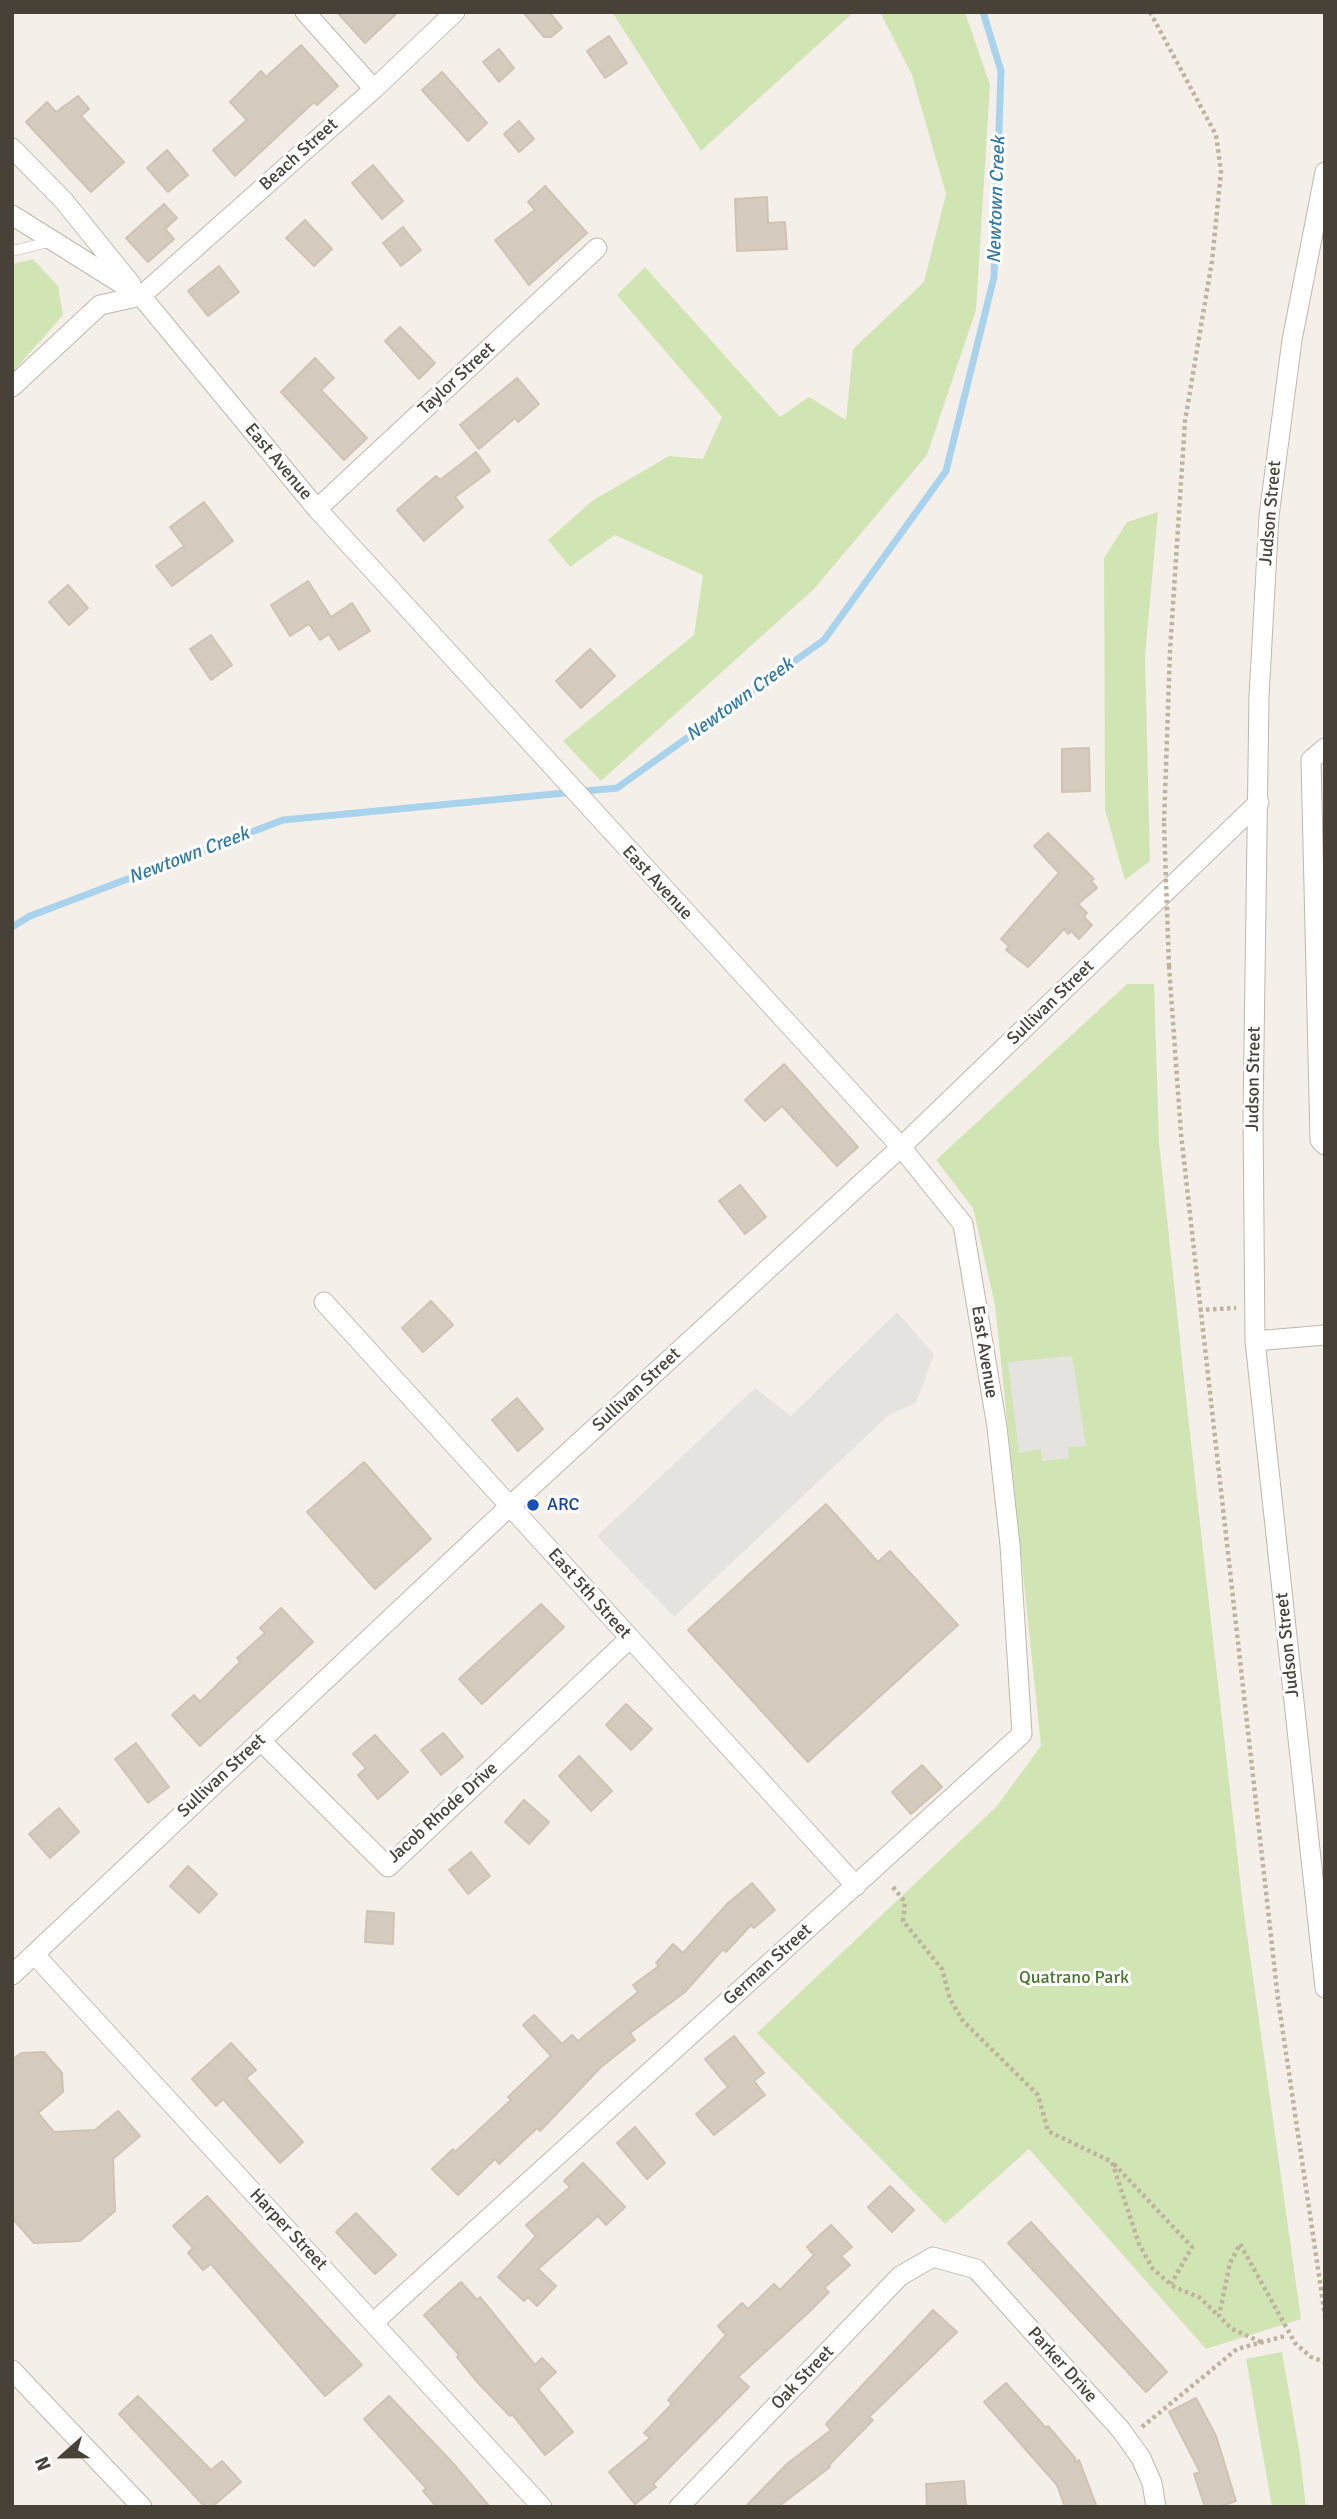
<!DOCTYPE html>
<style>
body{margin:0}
#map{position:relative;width:1337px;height:2519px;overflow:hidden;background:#f4f0e9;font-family:Signika,sans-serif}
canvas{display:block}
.frame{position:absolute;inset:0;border:14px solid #474138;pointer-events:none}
.north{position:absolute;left:28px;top:2421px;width:70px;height:70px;-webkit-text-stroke:5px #fff;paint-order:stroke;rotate:249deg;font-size:19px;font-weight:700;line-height:28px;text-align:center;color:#474138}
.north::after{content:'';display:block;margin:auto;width:24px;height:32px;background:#474138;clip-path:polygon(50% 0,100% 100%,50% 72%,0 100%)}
</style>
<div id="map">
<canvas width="1337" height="2519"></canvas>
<div class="frame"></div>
<div class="north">N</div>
</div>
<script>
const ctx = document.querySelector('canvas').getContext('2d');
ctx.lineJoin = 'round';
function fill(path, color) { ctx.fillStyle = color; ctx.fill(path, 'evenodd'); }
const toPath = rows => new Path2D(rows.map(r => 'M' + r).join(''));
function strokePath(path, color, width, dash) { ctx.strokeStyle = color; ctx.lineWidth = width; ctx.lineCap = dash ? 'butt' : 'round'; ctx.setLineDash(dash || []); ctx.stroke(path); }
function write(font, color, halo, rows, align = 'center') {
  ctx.font = font + ' Signika,sans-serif'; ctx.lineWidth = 6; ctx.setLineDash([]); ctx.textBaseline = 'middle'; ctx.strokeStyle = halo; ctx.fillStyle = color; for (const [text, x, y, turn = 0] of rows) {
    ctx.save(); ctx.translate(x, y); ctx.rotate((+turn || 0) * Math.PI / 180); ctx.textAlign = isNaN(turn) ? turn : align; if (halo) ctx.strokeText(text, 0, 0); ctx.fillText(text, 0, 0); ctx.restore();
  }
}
fill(toPath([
 [612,12,854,12,701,151],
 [880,12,965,12,990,85,976,310,927,455,814,589,601,781,563,741,694,635,703,575,615,535,570,567,548,540,592,501,669,456,703,459,722,417,617,295,645,267,780,417,809,397,846,420,853,349,924,282,946,194,912,75],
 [33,259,58,286,63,315,12,373,12,264],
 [1158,512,1145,657,1150,861,1125,880,1105,810,1104,558,1127,522],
 [1127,984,1154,984,1159,1142,1188,1416,1243,1906,1301,2319,1206,2349,1029,2149,945,2224,757,2033,997,1806,1041,1746,995,1305,973,1208,936,1160],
 [1282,2352,1300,2455,1306,2507,1272,2507,1246,2359]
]), '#d1e5b4');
fill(toPath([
 [897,1312,934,1354,916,1403,890,1414,674,1617,597,1536,755,1388,791,1416],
 [1072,1356,1086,1446,1068,1447,1069,1458,1042,1461,1041,1449,1019,1453,1008,1362]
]), '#e5e3e0');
strokePath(toPath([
 [12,927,30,916,283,820,617,788,824,640,946,471,994,277,1001,71,983,12]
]), '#a9d3ed', 7);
const building = toPath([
 [337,12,398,12,365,43,337,12],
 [523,12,549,12,562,28,551,37,544,37,523,12],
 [609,36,627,63,605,78,587,51,609,36],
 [301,45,338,86,317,105,314,102,235,176,213,150,247,120,230,102,261,71,266,77,301,45],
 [499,49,514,68,499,82,483,62,499,49],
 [442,72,487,123,468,141,422,90,442,72],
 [78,96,89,109,81,116,124,162,91,192,26,122,47,102,56,112,78,96],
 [519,121,534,139,519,152,504,134,519,121],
 [167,150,188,175,168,192,147,168,167,150],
 [373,165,403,201,382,219,352,183,373,165],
 [545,186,587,233,529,285,495,240,535,210,528,202,545,186],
 [767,197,768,223,785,222,787,249,737,251,735,199,767,197],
 [164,204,177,218,165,229,174,239,148,262,126,238,164,204],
 [305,220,332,249,314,266,286,238,305,220],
 [403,227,421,250,401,266,383,243,403,227],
 [219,266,239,292,208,316,188,291,219,266],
 [400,327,435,363,419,379,385,341,400,327],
 [315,358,334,378,321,390,367,438,344,460,281,392,315,358],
 [517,378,539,404,518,422,515,418,479,449,460,425,517,378],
 [476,452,490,471,455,497,463,507,424,541,397,510,436,476,440,480,476,452],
 [204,502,233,541,172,586,156,566,184,546,170,527,204,502],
 [308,581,331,617,352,603,370,631,339,650,329,634,320,640,309,624,290,636,271,605,308,581],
 [68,585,88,608,69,625,49,602,68,585],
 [211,635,232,665,211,680,190,649,211,635],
 [590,649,615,676,581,708,556,681,590,649],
 [1089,748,1090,791,1062,792,1062,749,1089,748],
 [1048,833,1094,879,1091,881,1097,888,1078,904,1087,913,1084,917,1092,925,1079,939,1071,931,1068,934,1064,929,1028,967,1006,950,1009,946,1001,939,1059,873,1034,846,1048,833],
 [784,1064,858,1147,837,1166,782,1106,765,1121,745,1100,784,1064],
 [740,1185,766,1217,745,1234,719,1201,740,1185],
 [431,1301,453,1325,423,1352,402,1328,431,1301],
 [517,1398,543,1429,518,1451,492,1420,517,1398],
 [364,1462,431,1539,375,1589,307,1512,364,1462],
 [826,1504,878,1562,890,1551,958,1625,808,1762,688,1630,826,1504],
 [541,1604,564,1627,482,1704,459,1679,541,1604],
 [281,1608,313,1642,200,1746,172,1715,194,1695,200,1702,240,1662,237,1658,265,1633,260,1628,281,1608],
 [626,1704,652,1729,631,1750,606,1725,626,1704],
 [443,1733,463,1757,441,1775,421,1750,443,1733],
 [375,1735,408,1772,378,1799,358,1775,366,1768,353,1754,375,1735],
 [136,1743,169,1787,148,1803,115,1759,136,1743],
 [579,1756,612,1791,591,1811,559,1776,579,1756],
 [922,1765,942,1787,911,1814,892,1792,922,1765],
 [524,1800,549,1822,529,1844,505,1822,524,1800],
 [59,1808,79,1832,50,1858,29,1834,59,1808],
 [471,1852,490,1876,468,1894,449,1870,471,1852],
 [188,1866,217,1894,199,1913,170,1886,188,1866],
 [752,1883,775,1910,754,1928,751,1925,726,1952,723,1949,685,1992,630,2033,635,2040,601,2067,540,2131,537,2128,499,2164,495,2159,458,2195,432,2169,453,2149,455,2152,511,2100,508,2097,551,2056,523,2025,534,2015,562,2044,572,2035,578,2041,638,1992,633,1985,659,1966,656,1963,673,1944,683,1953,727,1904,752,1883],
 [367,1911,394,1913,393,1944,365,1942,367,1911],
 [734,2036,764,2073,754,2081,765,2095,714,2135,696,2114,728,2087,705,2059,734,2036],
 [231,2043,256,2070,246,2078,303,2142,280,2163,223,2099,216,2106,192,2079,231,2043],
 [44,2052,62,2073,63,2092,38,2113,54,2132,95,2130,118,2111,140,2136,113,2159,115,2211,80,2241,34,2243,12,2218,12,2060,21,2053,44,2052],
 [635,2127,665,2163,647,2179,617,2143,635,2127],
 [583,2163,625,2207,606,2225,598,2216,538,2269,556,2286,537,2306,528,2297,524,2301,498,2277,536,2236,526,2225,570,2187,564,2181,583,2163],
 [890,2186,914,2210,892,2232,868,2207,890,2186],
 [207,2196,362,2365,325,2396,211,2264,203,2270,188,2253,193,2248,173,2226,207,2196],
 [356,2213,396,2255,375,2274,336,2232,356,2213],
 [1031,2222,1167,2372,1146,2392,1008,2243,1031,2222],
 [831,2225,852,2247,841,2256,850,2265,824,2288,829,2292,809,2312,738,2377,749,2387,653,2484,656,2487,635,2504,609,2472,650,2438,644,2433,672,2404,668,2400,726,2335,718,2326,742,2303,748,2309,774,2284,780,2290,814,2255,807,2247,831,2225],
 [461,2282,477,2300,480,2297,535,2365,542,2358,556,2372,538,2389,573,2432,545,2455,512,2414,510,2416,479,2384,457,2357,459,2355,424,2315,461,2282],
 [933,2310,957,2332,869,2417,873,2420,829,2465,830,2467,778,2507,745,2507,788,2463,831,2430,826,2424,933,2310],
 [1006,2383,1046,2428,1048,2426,1075,2458,1075,2462,1079,2460,1097,2507,1065,2507,1057,2485,984,2402,1006,2383],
 [138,2396,211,2470,222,2461,241,2482,212,2507,205,2507,119,2414,138,2396],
 [389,2396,451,2461,490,2507,437,2507,423,2491,426,2488,364,2419,389,2396],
 [1196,2398,1216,2436,1236,2501,1218,2507,1205,2507,1194,2474,1200,2472,1169,2412,1196,2398],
 [964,2481,966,2507,927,2507,926,2484,964,2481]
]);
fill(building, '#d5ccbf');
strokePath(building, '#cfc3b3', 2);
const lane = toPath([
 [12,251,53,241]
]);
const street = toPath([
 [305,12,374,89],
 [12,148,64,201,131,284],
 [1325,172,1292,340,1269,516,1259,696,1253,1114,1255,1341,1325,1988],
 [12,215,141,296,317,509,901,1147,963,1224,997,1427,1010,1545,1022,1734,373,2323],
 [12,387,100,305,141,296,374,89,455,12],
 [317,509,597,248],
 [1325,748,1311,760,1320,1140,1325,1145],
 [324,1302,856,1886],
 [1255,1341,1325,1335],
 [260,1740,388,1867,629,1639],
 [34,1954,542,2507],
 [12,1975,510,1506,901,1147,1259,802],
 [12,2370,142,2507],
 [679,2507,900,2276,933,2257,976,2269,1121,2430,1141,2458,1152,2483,1156,2507]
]);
strokePath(lane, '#bfb7ac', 11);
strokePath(street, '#bfb7ac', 21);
strokePath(toPath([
 [1150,12,1216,135,1221,172,1212,261,1185,421,1170,651,1164,823],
 [1169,966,1181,1134,1278,1999,1325,2316],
 [1199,1310,1236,1308],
 [893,1887,905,1902,903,1921,942,1969,950,1999,963,2021,1038,2095,1048,2131,1112,2162,1139,2244,1153,2269,1174,2287,1199,2297,1219,2316],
 [1114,2164,1192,2247,1171,2284],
 [1261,2342,1232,2329,1219,2316,1230,2263,1240,2244,1295,2343,1311,2357,1325,2362],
 [1142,2427,1237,2349,1285,2336]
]), '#c0b39e', 4.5, [3.5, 3.5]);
strokePath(lane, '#fff', 10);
strokePath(street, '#fff', 19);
strokePath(toPath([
 [1164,823,1169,966]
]), '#c0b39e', 4.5, [3.5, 3.5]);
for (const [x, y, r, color] of [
 [533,1505,7,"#1a4fb4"]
]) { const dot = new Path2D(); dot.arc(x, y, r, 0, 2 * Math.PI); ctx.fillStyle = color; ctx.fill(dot); strokePath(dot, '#fff', 2.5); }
write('18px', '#474138', '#fff', [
 ["Beach Street",299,155,-42],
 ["Taylor Street",457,379,-43],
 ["East Avenue",278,462,50],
 ["Judson Street",1271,513,-85],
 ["East Avenue",657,883,47],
 ["Sullivan Street",1051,1003,-44],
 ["Judson Street",1254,1079,-89],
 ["East Avenue",984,1352,81],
 ["Sullivan Street",637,1390,-43],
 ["East 5th Street",589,1594,48],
 ["Judson Street",1288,1645,-96],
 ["Sullivan Street",222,1776,-43],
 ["Jacob Rhode Drive",443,1813,-42],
 ["German Street",768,1965,-42],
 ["Harper Street",288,2230,47],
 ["Parker Drive",1062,2365,48],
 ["Oak Street",803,2378,-46]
]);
write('18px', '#164399', '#fff', [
 ["ARC",547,1505]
], 'left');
write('18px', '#4b762e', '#fff', [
 ["Quatrano Park",1074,1978]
]);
write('italic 19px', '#347aa5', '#fff', [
 ["Newtown Creek",997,200,-88],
 ["Newtown Creek",740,700,-36],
 ["Newtown Creek",189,856,-21]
]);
</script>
